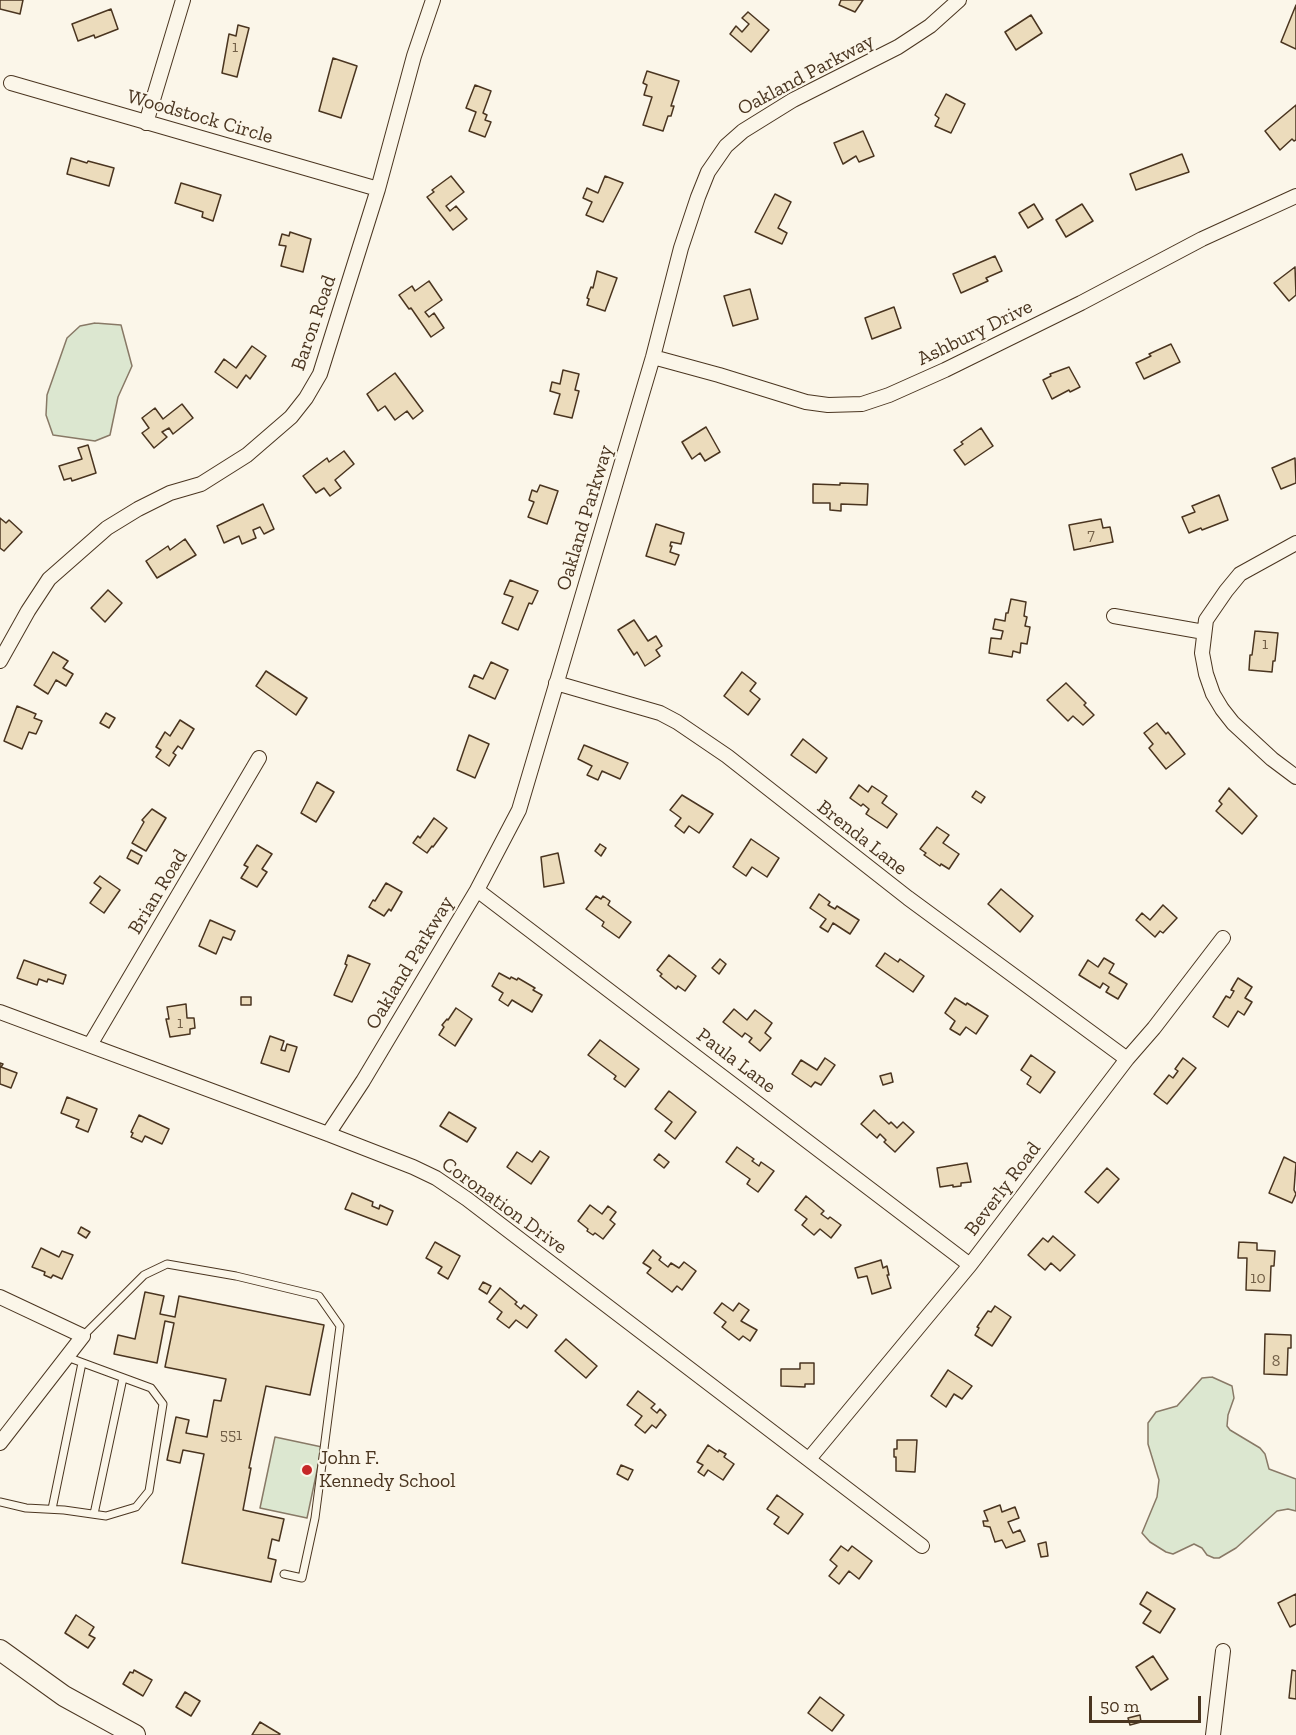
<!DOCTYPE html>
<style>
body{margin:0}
#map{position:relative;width:1296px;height:1735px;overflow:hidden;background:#fbf6e9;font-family:"Zilla Slab",serif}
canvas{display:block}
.scale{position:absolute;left:1089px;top:1696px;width:112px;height:27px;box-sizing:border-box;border:3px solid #4a3520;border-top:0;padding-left:8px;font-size:18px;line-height:21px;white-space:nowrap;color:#4a3520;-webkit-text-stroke:4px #fbf6e9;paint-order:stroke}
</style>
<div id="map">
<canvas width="1296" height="1735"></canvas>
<div class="scale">50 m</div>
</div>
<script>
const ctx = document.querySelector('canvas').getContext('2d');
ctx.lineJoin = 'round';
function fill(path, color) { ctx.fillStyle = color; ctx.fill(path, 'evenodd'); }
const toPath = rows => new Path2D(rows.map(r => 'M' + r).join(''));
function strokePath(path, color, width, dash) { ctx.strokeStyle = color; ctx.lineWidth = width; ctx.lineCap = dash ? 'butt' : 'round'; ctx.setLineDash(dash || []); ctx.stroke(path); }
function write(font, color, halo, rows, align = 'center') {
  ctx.font = font + ' "Zilla Slab",serif'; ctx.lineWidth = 4.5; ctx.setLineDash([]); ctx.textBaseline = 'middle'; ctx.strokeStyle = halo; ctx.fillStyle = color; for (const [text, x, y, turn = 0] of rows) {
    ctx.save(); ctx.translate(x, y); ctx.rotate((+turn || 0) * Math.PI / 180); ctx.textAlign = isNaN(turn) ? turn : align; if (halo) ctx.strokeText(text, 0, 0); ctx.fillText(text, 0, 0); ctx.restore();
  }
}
const green = toPath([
 [95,323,121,325,132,366,118,397,110,435,95,441,53,435,46,415,47,395,67,338,80,326,95,323],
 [1212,1377,1232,1386,1234,1398,1228,1415,1227,1426,1230,1430,1260,1448,1265,1454,1269,1469,1296,1479,1296,1511,1288,1509,1277,1511,1236,1548,1219,1558,1214,1558,1207,1555,1202,1548,1194,1544,1173,1554,1166,1552,1150,1542,1142,1533,1157,1497,1159,1480,1148,1444,1148,1423,1156,1412,1177,1406,1202,1378,1212,1377],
 [275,1437,322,1447,307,1518,260,1508,275,1437]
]);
fill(green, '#dce7d0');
strokePath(green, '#887966', 1.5);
const building = toPath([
 [0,0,23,0,20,14,0,9,0,0],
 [841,0,863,0,855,12,839,5,841,0],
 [1296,5,1296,49,1281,42,1296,5],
 [111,9,118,29,95,38,94,35,78,41,72,24,111,9],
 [748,12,769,30,751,52,730,34,736,26,742,32,749,24,742,18,748,12],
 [1031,15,1042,33,1016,50,1005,32,1031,15],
 [238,25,249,28,237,77,222,73,229,34,236,36,238,25],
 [333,58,357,66,341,118,319,111,333,58],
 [647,71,679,81,671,106,674,106,671,116,668,116,663,131,643,125,652,97,644,95,647,85,643,83,647,71],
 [475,85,491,91,483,113,487,115,485,120,491,122,485,137,469,131,476,112,466,108,475,85],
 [946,94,965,104,951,133,935,126,939,118,935,115,946,94],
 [1296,105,1296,140,1294,141,1292,139,1280,150,1265,131,1296,105],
 [863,131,874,156,859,162,856,156,843,164,834,143,863,131],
 [1182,154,1189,172,1136,190,1130,174,1182,154],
 [71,158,87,163,88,161,114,168,109,186,67,174,71,158],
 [451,176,464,192,446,206,450,211,456,206,467,219,453,230,427,197,434,192,432,190,451,176],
 [605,176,623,183,603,222,586,215,592,202,583,198,587,188,598,193,605,176],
 [181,183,221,195,213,221,202,217,203,212,175,203,181,183],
 [775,194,791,202,778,228,787,233,782,244,755,232,775,194],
 [1034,204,1043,219,1028,228,1019,213,1034,204],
 [1082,204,1093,221,1066,237,1056,220,1082,204],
 [290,232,311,239,303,272,281,266,286,246,279,245,282,234,289,236,290,232],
 [995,256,1002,271,986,278,988,281,961,293,953,274,995,256],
 [1295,267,1296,295,1289,301,1274,283,1295,267],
 [597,271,617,278,605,311,587,305,589,299,587,298,591,287,593,288,597,271],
 [429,281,442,300,425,312,429,317,434,313,444,328,431,337,411,308,409,309,399,295,412,286,415,291,429,281],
 [750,289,758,319,733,326,724,296,750,289],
 [894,307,901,328,872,339,865,318,894,307],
 [1171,344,1180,362,1144,379,1136,363,1151,356,1149,354,1171,344],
 [252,346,266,356,250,379,246,375,237,388,215,372,224,359,236,368,252,346],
 [1069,367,1080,387,1070,392,1069,390,1052,399,1043,380,1051,376,1050,374,1069,367],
 [563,370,579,374,575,390,579,391,572,418,554,414,560,394,550,391,552,382,560,384,563,370],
 [395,373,423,411,413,419,407,411,395,420,385,406,378,411,367,394,395,373],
 [182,404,193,418,173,434,169,428,162,432,167,437,154,448,142,433,149,428,142,418,155,408,163,419,182,404],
 [706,427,720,452,705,461,700,453,692,459,682,442,706,427],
 [981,428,993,446,965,465,954,450,963,444,961,442,981,428],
 [88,445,96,473,72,481,71,478,64,480,59,466,82,459,78,448,88,445],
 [344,451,354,464,335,480,341,488,330,496,324,488,316,493,303,476,327,458,329,462,344,451],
 [1295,458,1296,483,1281,489,1272,468,1295,458],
 [840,483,868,484,867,505,841,504,841,511,830,510,830,503,813,503,813,484,840,485,840,483],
 [540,485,558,491,547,524,528,517,534,502,529,500,532,490,537,492,540,485],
 [1219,495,1228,520,1202,530,1201,528,1189,533,1182,517,1195,512,1192,506,1219,495],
 [263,504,274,529,264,534,260,527,253,530,256,538,242,544,239,536,224,543,217,526,263,504],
 [0,518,6,523,9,520,22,532,4,551,0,548,0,518],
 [1101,519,1103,528,1110,527,1113,542,1074,550,1069,525,1101,519],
 [656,524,684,533,681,544,671,542,670,546,672,546,670,552,679,555,675,565,646,556,656,524],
 [185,539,196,555,157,578,146,561,168,546,170,550,185,539],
 [510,580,538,591,532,604,529,603,518,630,502,623,513,597,504,594,510,580],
 [108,590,122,603,105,622,91,608,108,590],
 [1011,599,1026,602,1024,616,1027,617,1025,626,1030,627,1027,644,1021,643,1020,653,1013,651,1012,657,989,653,991,638,1001,639,1003,631,993,629,995,619,1005,621,1006,613,1008,613,1011,599],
 [634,620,648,641,656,636,662,646,656,650,660,656,645,666,637,652,634,655,618,630,634,620],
 [1255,631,1278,633,1275,661,1273,661,1272,672,1249,670,1250,655,1252,655,1255,631],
 [53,652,68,661,63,668,73,674,66,686,56,680,48,694,34,685,53,652],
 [491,662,508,670,495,699,469,687,474,675,483,679,491,662],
 [266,671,307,698,296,715,256,686,266,671],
 [742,672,756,683,750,691,760,699,748,715,724,696,742,672],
 [1066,683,1086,703,1084,705,1094,715,1083,725,1073,716,1068,721,1047,700,1066,683],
 [17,706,36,714,34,718,42,721,36,734,29,732,22,749,4,741,17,706],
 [106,713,115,718,109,728,100,723,106,713],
 [180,720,194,729,182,749,178,746,173,753,176,755,169,766,156,757,161,750,156,747,165,732,170,736,180,720],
 [1157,723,1166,734,1168,732,1185,754,1166,769,1149,748,1153,744,1144,733,1157,723],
 [469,735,489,744,475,778,457,770,469,735],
 [803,739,827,758,816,773,791,755,803,739],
 [584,745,628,763,620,779,602,771,598,780,587,775,592,766,578,759,584,745],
 [317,782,334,792,316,822,301,813,317,782],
 [859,785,868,792,872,786,887,796,882,803,897,814,887,828,866,814,869,809,863,804,861,806,850,798,859,785],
 [1229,788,1257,816,1242,834,1216,811,1222,804,1219,801,1229,788],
 [976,791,985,797,981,803,972,797,976,791],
 [682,795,713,814,699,833,689,826,684,833,675,826,681,818,670,810,682,795],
 [152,809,166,818,146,851,132,843,144,822,142,820,152,809],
 [434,818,447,828,433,847,432,846,427,853,413,843,418,836,420,838,434,818],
 [937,827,949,835,943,843,959,854,949,869,941,864,940,866,924,855,926,853,920,849,937,827],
 [751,839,779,858,767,877,752,867,746,876,733,867,751,839],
 [600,844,606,848,601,856,595,851,600,844],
 [257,845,272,854,262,869,267,872,257,887,241,878,248,867,244,865,257,845],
 [131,850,142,856,138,864,127,858,131,850],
 [558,853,564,883,544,887,541,857,558,853],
 [100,876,120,890,104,913,90,903,101,888,94,883,100,876],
 [386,883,402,892,391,911,389,909,384,916,369,907,373,900,375,901,386,883],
 [1001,889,1033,916,1020,932,988,904,1001,889],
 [819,894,830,902,828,905,835,909,837,906,859,920,850,934,833,923,828,932,820,927,826,919,810,908,819,894],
 [596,896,601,899,603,896,610,901,608,905,631,922,619,938,602,926,604,922,586,909,596,896],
 [1163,905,1177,918,1163,933,1160,931,1155,937,1136,920,1142,913,1150,920,1163,905],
 [210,920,235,931,231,940,223,937,216,954,199,946,210,920],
 [885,953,898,962,900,959,924,976,913,992,876,966,885,953],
 [348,955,370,964,352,1002,334,995,347,965,345,964,348,955],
 [669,955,696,976,685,991,678,986,676,989,660,976,662,974,657,970,669,955],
 [1104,958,1114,964,1109,973,1127,984,1118,999,1106,992,1109,987,1103,983,1100,988,1079,975,1088,960,1098,967,1104,958],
 [720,959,726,964,719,974,712,968,720,959],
 [24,960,66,975,63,984,48,979,47,982,39,979,37,985,17,978,24,960],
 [499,973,510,979,511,977,517,980,518,978,535,988,533,990,542,995,532,1012,512,1000,508,1006,499,1000,503,993,492,986,499,973],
 [1238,978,1252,987,1245,998,1252,1002,1244,1015,1238,1011,1228,1027,1213,1017,1226,996,1230,998,1234,991,1231,990,1238,978],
 [241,997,251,997,251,1005,241,1005,241,997],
 [955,998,966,1005,967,1003,988,1016,976,1034,966,1027,960,1035,950,1029,955,1021,945,1013,955,998],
 [186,1004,187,1018,194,1018,195,1028,190,1029,190,1034,170,1037,166,1019,169,1019,167,1007,186,1004],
 [456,1008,472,1019,455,1046,439,1035,444,1027,442,1025,447,1019,448,1020,456,1008],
 [734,1009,747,1020,755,1010,772,1023,765,1033,771,1038,760,1051,749,1042,752,1038,745,1033,742,1037,723,1022,734,1009],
 [270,1036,284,1041,281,1050,285,1051,287,1044,297,1047,289,1072,261,1063,270,1036],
 [600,1040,639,1069,625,1087,614,1079,616,1076,588,1055,600,1040],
 [1031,1055,1055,1072,1040,1093,1027,1084,1031,1077,1021,1070,1031,1055],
 [825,1058,835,1065,821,1085,815,1082,811,1087,792,1074,801,1060,817,1070,825,1058],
 [1183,1058,1196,1068,1167,1104,1154,1094,1169,1075,1173,1078,1178,1071,1175,1069,1183,1058],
 [0,1063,3,1064,1,1067,17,1073,11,1088,0,1084,0,1063],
 [891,1073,893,1082,883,1085,880,1076,891,1073],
 [669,1091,696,1112,675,1139,665,1131,672,1122,655,1109,669,1091],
 [67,1097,97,1109,88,1132,76,1127,79,1120,61,1113,67,1097],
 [874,1110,889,1124,891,1122,897,1128,903,1122,914,1132,895,1152,884,1142,886,1140,880,1134,877,1138,861,1124,874,1110],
 [449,1112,476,1128,467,1142,440,1126,449,1112],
 [139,1115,169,1129,162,1144,145,1136,142,1142,131,1137,133,1133,131,1132,139,1115],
 [737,1147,754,1159,752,1161,759,1166,761,1162,774,1171,758,1192,747,1184,750,1179,726,1162,737,1147],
 [540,1151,549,1157,531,1184,507,1167,517,1152,532,1162,540,1151],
 [659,1154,669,1162,664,1168,654,1160,659,1154],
 [1284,1157,1296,1163,1294,1190,1296,1194,1292,1203,1269,1193,1284,1157],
 [967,1163,971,1182,961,1183,961,1186,953,1187,953,1185,940,1187,937,1168,967,1163],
 [1107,1168,1119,1179,1098,1203,1085,1192,1107,1168],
 [352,1193,373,1202,372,1206,379,1209,380,1205,393,1211,387,1225,345,1209,352,1193],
 [806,1196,824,1211,821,1214,828,1219,830,1217,841,1225,831,1238,820,1229,814,1235,802,1225,807,1219,795,1210,806,1196],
 [590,1205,602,1214,608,1206,616,1212,610,1220,615,1224,603,1239,595,1233,593,1235,587,1231,588,1229,578,1221,590,1205],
 [81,1227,90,1232,86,1238,78,1233,81,1227],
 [1053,1236,1075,1255,1060,1271,1051,1263,1045,1270,1028,1255,1043,1238,1048,1242,1053,1236],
 [435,1242,460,1256,448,1279,438,1273,442,1267,426,1258,435,1242],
 [1239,1242,1257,1243,1257,1250,1275,1251,1274,1266,1271,1266,1270,1291,1246,1290,1247,1258,1238,1258,1239,1242],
 [41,1248,59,1257,62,1251,73,1255,62,1279,53,1275,51,1278,44,1275,45,1272,32,1267,41,1248],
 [653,1250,661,1257,659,1260,668,1267,671,1263,679,1268,684,1262,696,1271,682,1290,677,1286,672,1292,647,1273,651,1268,643,1263,653,1250],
 [881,1260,883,1268,887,1266,889,1275,887,1275,891,1288,872,1294,867,1276,858,1278,855,1268,881,1260],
 [483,1282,491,1286,487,1294,479,1289,483,1282],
 [500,1288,517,1302,515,1304,521,1309,524,1305,537,1315,527,1328,516,1320,509,1328,497,1319,502,1312,489,1302,500,1288],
 [145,1292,164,1296,160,1314,175,1317,179,1296,324,1325,310,1395,266,1386,249,1468,251,1468,243,1510,284,1519,279,1541,272,1539,268,1558,276,1560,271,1582,182,1563,204,1454,183,1450,180,1463,167,1460,176,1417,189,1420,186,1433,207,1437,214,1400,221,1401,226,1379,165,1367,174,1323,165,1321,157,1363,114,1354,118,1335,135,1339,145,1292],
 [722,1303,733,1311,739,1303,749,1310,741,1321,757,1330,750,1341,743,1336,739,1340,722,1327,726,1322,714,1313,722,1303],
 [995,1306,1011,1317,992,1346,975,1335,979,1328,977,1327,988,1311,991,1312,995,1306],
 [1265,1334,1291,1335,1291,1348,1288,1348,1287,1375,1264,1374,1265,1334],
 [566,1339,597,1366,586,1378,555,1351,566,1339],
 [800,1363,814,1363,814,1384,805,1384,805,1387,781,1386,781,1369,800,1369,800,1363],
 [948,1370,972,1386,962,1399,954,1394,946,1407,931,1396,948,1370],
 [638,1391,655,1404,651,1408,657,1413,660,1409,666,1415,656,1428,652,1425,645,1433,635,1425,642,1416,627,1405,638,1391],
 [897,1440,917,1440,915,1472,896,1471,896,1457,894,1457,894,1449,897,1449,897,1440],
 [708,1445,718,1452,719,1450,726,1454,724,1457,734,1464,723,1480,708,1470,704,1476,698,1472,703,1465,697,1462,708,1445],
 [621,1465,633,1470,628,1480,617,1474,621,1465],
 [777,1495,803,1514,788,1534,774,1524,779,1517,767,1509,777,1495],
 [1000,1505,1002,1512,1015,1507,1019,1518,1008,1522,1013,1533,1020,1530,1025,1541,1006,1548,1002,1540,995,1542,990,1527,984,1526,983,1521,988,1521,984,1511,1000,1505],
 [1046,1542,1048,1556,1041,1557,1038,1544,1046,1542],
 [841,1546,848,1551,852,1546,872,1561,859,1579,849,1571,839,1584,829,1576,837,1566,830,1560,841,1546],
 [1147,1592,1175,1609,1160,1633,1143,1623,1151,1611,1140,1604,1147,1592],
 [1296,1594,1296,1624,1290,1627,1278,1603,1296,1594],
 [76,1615,94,1627,89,1635,95,1638,88,1648,65,1633,76,1615],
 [1153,1656,1168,1679,1151,1690,1136,1667,1153,1656],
 [134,1670,152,1680,143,1696,123,1684,130,1672,133,1673,134,1670],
 [1292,1670,1296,1671,1296,1699,1289,1698,1292,1670],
 [185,1692,200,1701,191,1716,176,1707,185,1692],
 [820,1697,844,1715,832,1731,808,1713,820,1697],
 [1140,1715,1141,1722,1130,1725,1128,1718,1140,1715],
 [260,1722,280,1734,279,1735,252,1735,260,1722]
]);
fill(building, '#ecdcbc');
strokePath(building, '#4a3520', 1.5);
const lane = toPath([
 [83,1336,144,1275,167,1264,236,1276,319,1296,340,1326,315,1518,302,1578,284,1574],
 [0,1502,26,1508,64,1510,106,1516,136,1507,149,1491,163,1404,151,1388,67,1357],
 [52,1509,82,1363],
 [94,1514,123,1378]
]);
const street = toPath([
 [11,83,378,189],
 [146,123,183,0],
 [653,357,719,375,806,402,828,405,862,404,889,395,945,370,1081,303,1202,239,1296,196],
 [1296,543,1240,574,1226,591,1206,620,1202,653,1206,674,1213,694,1222,709,1233,723,1272,759,1296,777],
 [1114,616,1204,632],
 [0,661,28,611,49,579,107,528,138,509,170,493,201,484,247,455,291,417,306,398,320,374,378,189,414,56,433,0],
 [556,683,660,713,677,722,727,756,908,898,1127,1059],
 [477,890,970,1265],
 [0,1012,328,1134,413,1167,436,1178,467,1199,922,1546],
 [90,1045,259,758],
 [328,1134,363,1081,477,890,519,810,653,357,681,248,698,197,708,172,726,146,743,131,793,100,898,47,930,26,959,0],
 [0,1297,83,1336,0,1443],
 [809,1459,970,1265,1127,1059,1154,1028,1223,938],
 [1213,1735,1223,1651]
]);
const secondary = toPath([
 [0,1650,64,1696,135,1735]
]);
strokePath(lane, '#4a3520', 9);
strokePath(street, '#4a3520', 16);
strokePath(secondary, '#4a3520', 22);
strokePath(lane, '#fbf6e9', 7);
strokePath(street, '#fbf6e9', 14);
strokePath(secondary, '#fbf6e9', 20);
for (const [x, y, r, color] of [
 [307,1470,6,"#c62828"]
]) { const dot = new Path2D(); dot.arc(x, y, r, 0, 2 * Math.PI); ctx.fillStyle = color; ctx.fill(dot); strokePath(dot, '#fbf6e9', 2); }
write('16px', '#725f47', null, [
 ["1",235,47],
 ["7",1091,535],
 ["1",1265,644],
 ["1",180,1023],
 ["10",1258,1278],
 ["8",1276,1361],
 ["551",231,1435]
]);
write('20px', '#4a3520', '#fbf6e9', [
 ["Oakland Parkway",806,75,-28],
 ["Woodstock Circle",200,117,16],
 ["Baron Road",314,323,-71],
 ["Ashbury Drive",975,333,-26],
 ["Oakland Parkway",585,518,-73],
 ["Brenda Lane",862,838,38],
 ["Brian Road",158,892,-59],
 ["Oakland Parkway",410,963,-59],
 ["Paula Lane",736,1061,37],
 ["Beverly Road",1003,1189,-53],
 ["Coronation Drive",504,1206,36]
]);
write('20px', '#4a3520', '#fbf6e9', [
 ["John F.",319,1458],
 ["Kennedy School",319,1481]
], 'left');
</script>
